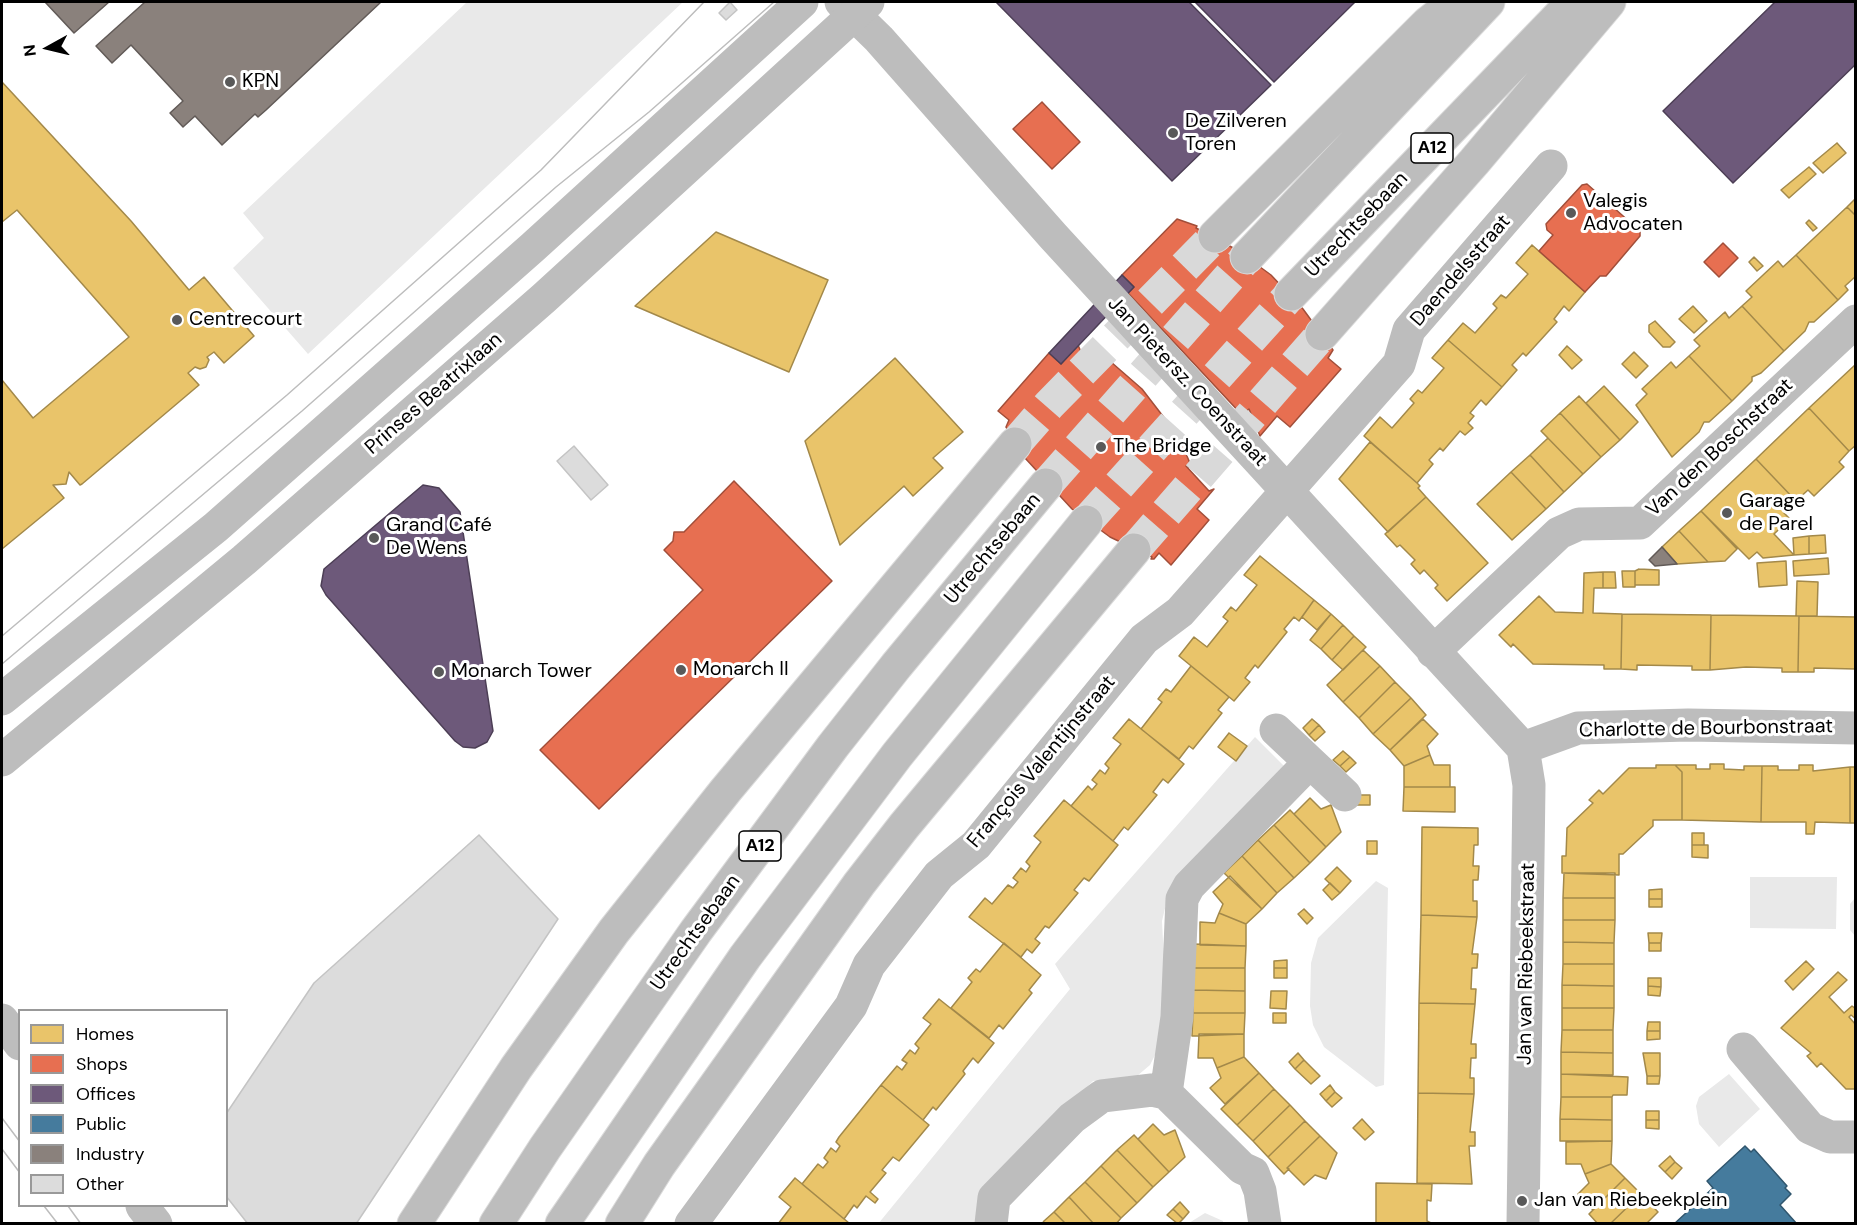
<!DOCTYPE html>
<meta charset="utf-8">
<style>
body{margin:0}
#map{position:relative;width:1857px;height:1225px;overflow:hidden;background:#fff;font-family:"DM Sans",sans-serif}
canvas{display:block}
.frame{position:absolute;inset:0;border:3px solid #000;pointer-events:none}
.legend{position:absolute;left:18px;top:1009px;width:210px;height:198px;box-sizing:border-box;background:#fff;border:2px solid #999;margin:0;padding:8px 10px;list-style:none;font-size:18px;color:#000}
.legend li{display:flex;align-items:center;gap:12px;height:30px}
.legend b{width:30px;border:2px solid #999}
.north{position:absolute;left:18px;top:18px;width:60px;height:60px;-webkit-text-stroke:4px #fff;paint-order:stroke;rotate:262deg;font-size:16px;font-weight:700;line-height:24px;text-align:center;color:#000}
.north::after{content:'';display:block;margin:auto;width:21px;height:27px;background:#000;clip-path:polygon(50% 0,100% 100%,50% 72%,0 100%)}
</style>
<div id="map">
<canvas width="1857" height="1225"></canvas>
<div class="frame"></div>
<ul class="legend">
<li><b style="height:16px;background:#e9c46a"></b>Homes</li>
<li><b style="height:16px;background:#e76f51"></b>Shops</li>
<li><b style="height:16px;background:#6d597a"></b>Offices</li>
<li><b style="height:16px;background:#457b9d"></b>Public</li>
<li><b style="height:16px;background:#8a817c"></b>Industry</li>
<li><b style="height:16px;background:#dcdcdc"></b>Other</li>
</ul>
<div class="north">N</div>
</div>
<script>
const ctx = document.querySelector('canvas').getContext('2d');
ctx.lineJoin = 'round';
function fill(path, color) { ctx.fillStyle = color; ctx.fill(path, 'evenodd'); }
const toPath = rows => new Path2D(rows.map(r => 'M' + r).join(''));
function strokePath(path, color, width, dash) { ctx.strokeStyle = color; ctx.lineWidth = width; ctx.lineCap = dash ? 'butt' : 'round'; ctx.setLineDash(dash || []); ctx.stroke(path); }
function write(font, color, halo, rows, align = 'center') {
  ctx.font = font + ' "DM Sans",sans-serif'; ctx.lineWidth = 6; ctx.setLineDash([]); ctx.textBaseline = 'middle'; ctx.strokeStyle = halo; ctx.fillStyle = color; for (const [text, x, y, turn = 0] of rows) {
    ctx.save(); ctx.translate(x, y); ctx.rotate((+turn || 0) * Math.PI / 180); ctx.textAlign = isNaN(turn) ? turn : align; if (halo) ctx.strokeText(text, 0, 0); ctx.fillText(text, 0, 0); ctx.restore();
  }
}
fill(toPath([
 [467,2,683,2,308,354,233,268,264,238,243,213],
 [1255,737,1285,767,1167,900,1162,921,1166,999,1161,1043,1150,1065,1137,1076,1093,1081,1002,1172,979,1223,878,1224,1070,989,1055,964],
 [1750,877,1837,877,1836,929,1750,928],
 [1376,881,1388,888,1384,1085,1376,1087,1324,1047,1313,1025,1310,1006,1311,963,1318,938],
 [1855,898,1855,936,1850,930,1850,904],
 [1729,1074,1760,1109,1719,1147,1699,1124,1696,1106,1699,1097],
 [1205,1213,1223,1221,1223,1223,1189,1223]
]), '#e9e9e9');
const homes = toPath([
 [2,82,131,221,189,290,204,277,254,336,224,363,214,352,207,357,209,360,206,367,200,369,195,367,188,373,199,385,82,484,80,485,69,472,66,484,53,485,64,498,2,549,2,380,33,418,129,337,17,210,2,222,2,82],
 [1837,143,1846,153,1823,173,1813,163,1837,143],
 [1809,167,1816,174,1789,198,1781,190,1809,167],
 [1856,198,1856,216,1847,207,1856,198],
 [1847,207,1856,216,1856,276,1845,286,1848,290,1838,300,1796,255,1847,207],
 [1809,220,1817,228,1813,231,1806,223,1809,220],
 [716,232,828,280,789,372,635,306,716,232],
 [1532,245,1585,292,1569,311,1564,306,1554,319,1557,322,1526,356,1523,353,1512,365,1517,370,1502,387,1448,340,1463,323,1475,333,1497,308,1493,304,1501,295,1506,298,1528,274,1516,263,1532,245],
 [1796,255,1838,300,1814,322,1809,322,1805,331,1784,351,1742,306,1752,297,1746,291,1778,261,1783,267,1796,255],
 [1754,257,1763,266,1757,271,1749,262,1754,257],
 [1693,306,1707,321,1694,333,1679,319,1693,306],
 [1742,306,1784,351,1761,373,1752,377,1752,381,1732,401,1689,356,1700,346,1694,340,1725,312,1729,318,1742,306],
 [1655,321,1675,342,1670,347,1663,347,1649,332,1649,325,1655,321],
 [1448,340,1502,387,1486,405,1481,400,1470,413,1474,416,1468,423,1473,428,1465,435,1460,431,1443,451,1440,448,1429,460,1433,464,1417,483,1364,436,1380,417,1392,428,1414,403,1410,399,1418,390,1422,393,1444,368,1432,358,1448,340],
 [1567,346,1582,360,1572,369,1559,355,1567,346],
 [1634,352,1648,366,1636,378,1622,364,1634,352],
 [1689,356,1732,401,1709,422,1704,422,1699,432,1672,457,1636,405,1647,394,1642,389,1671,362,1676,368,1689,356],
 [895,358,963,432,933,458,943,468,913,496,904,486,840,545,805,441,895,358],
 [1856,364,1856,445,1849,451,1809,408,1856,364],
 [1604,386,1638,422,1620,440,1586,403,1604,386],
 [1579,396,1620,440,1601,457,1560,413,1579,396],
 [1809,408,1849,451,1839,462,1844,467,1814,496,1808,490,1796,501,1756,459,1809,408],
 [1560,413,1601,457,1583,474,1541,431,1560,413],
 [1541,431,1583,474,1564,492,1530,455,1548,438,1541,431],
 [1370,442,1417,483,1420,486,1418,488,1426,497,1388,532,1339,479,1370,442],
 [1530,455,1564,492,1546,509,1511,472,1530,455],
 [1756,459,1796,501,1784,513,1790,519,1774,534,1794,555,1763,558,1757,552,1749,559,1701,511,1756,459],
 [1511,472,1546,509,1512,540,1477,504,1511,472],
 [1426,497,1488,563,1447,601,1435,588,1438,585,1424,570,1420,574,1411,564,1415,560,1400,545,1397,547,1385,534,1426,497],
 [1701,511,1737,549,1725,561,1708,562,1679,531,1701,511],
 [1679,531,1708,562,1677,564,1662,547,1679,531],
 [1825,535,1826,553,1809,554,1809,536,1825,535],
 [1809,536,1809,554,1794,555,1793,538,1809,536],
 [1260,556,1314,600,1299,621,1294,617,1284,629,1287,632,1258,668,1255,665,1245,678,1250,682,1234,701,1179,656,1194,637,1207,647,1228,621,1223,617,1231,607,1236,611,1257,585,1244,575,1260,556],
 [1828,558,1829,574,1794,576,1793,561,1828,558],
 [1786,561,1787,585,1759,587,1757,563,1786,561],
 [1639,569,1659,570,1659,585,1635,585,1635,571,1639,569],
 [1622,571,1635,571,1635,587,1623,587,1622,571],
 [1603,572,1603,588,1594,588,1593,613,1622,614,1621,669,1604,669,1604,665,1533,664,1513,644,1511,647,1499,635,1539,596,1555,612,1583,613,1584,573,1603,572],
 [1603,572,1615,572,1616,588,1603,588,1603,572],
 [1797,581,1818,582,1817,616,1796,616,1797,581],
 [1314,600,1331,614,1317,630,1302,617,1314,600],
 [1331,614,1343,625,1321,649,1310,640,1331,614],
 [1622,614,1711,615,1710,670,1692,670,1692,666,1637,665,1637,670,1621,669,1622,614],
 [1711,615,1799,616,1798,672,1782,672,1782,668,1746,667,1710,670,1711,615],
 [1799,616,1856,617,1856,669,1814,668,1814,672,1798,672,1799,616],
 [1343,625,1354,636,1332,660,1321,649,1343,625],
 [1354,636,1366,647,1343,670,1332,660,1354,636],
 [1363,650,1380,666,1343,702,1327,685,1363,650],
 [1191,666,1229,697,1218,710,1222,713,1193,749,1189,746,1179,759,1141,729,1162,702,1158,699,1166,689,1171,692,1191,666],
 [1380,666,1395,682,1359,718,1343,702,1380,666],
 [1395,682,1411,698,1373,734,1359,718,1395,682],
 [1411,698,1426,715,1390,750,1373,734,1411,698],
 [1129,719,1184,764,1168,783,1163,779,1153,792,1157,795,1128,830,1124,827,1113,841,1071,806,1088,786,1092,790,1097,784,1092,780,1100,770,1105,774,1109,768,1105,764,1121,744,1113,738,1129,719],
 [1312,719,1319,725,1309,735,1303,728,1312,719],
 [1423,719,1438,734,1427,746,1430,755,1404,766,1390,750,1423,719],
 [1319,725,1325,732,1315,741,1309,735,1319,725],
 [1229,733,1247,746,1236,761,1218,747,1229,733],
 [1343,751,1350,757,1340,766,1333,760,1343,751],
 [1430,755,1434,765,1450,765,1450,787,1404,787,1404,766,1430,755],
 [1350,757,1356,763,1346,772,1340,766,1350,757],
 [1710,764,1724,764,1724,769,1744,770,1744,766,1762,766,1761,822,1682,820,1682,772,1675,765,1696,765,1696,769,1710,769,1710,764],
 [1656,765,1675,765,1682,772,1682,820,1653,820,1653,826,1623,854,1619,854,1619,875,1562,873,1562,856,1566,856,1567,828,1593,803,1589,800,1599,790,1603,794,1629,768,1656,768,1656,765],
 [1799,765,1813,765,1813,771,1850,767,1850,823,1815,822,1814,834,1806,834,1806,822,1761,822,1762,766,1778,766,1778,770,1799,770,1799,765],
 [1850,767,1856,767,1856,823,1850,823,1850,767],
 [1404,787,1455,787,1455,812,1403,811,1404,787],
 [1357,795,1370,795,1370,805,1357,805,1357,795],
 [1310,798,1321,809,1331,805,1341,832,1326,847,1294,814,1310,798],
 [1064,800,1118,845,1089,881,1084,878,1074,890,1078,893,1049,928,1045,926,1039,934,1035,939,1040,943,1032,953,1027,949,1021,957,969,917,985,898,992,904,1008,885,1013,888,1018,882,1013,878,1021,868,1026,872,1030,866,1026,862,1041,842,1034,836,1064,800],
 [1290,810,1326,847,1310,863,1274,825,1290,810],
 [1274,825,1310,863,1294,878,1258,840,1274,825],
 [1422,827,1478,828,1478,845,1474,845,1473,866,1479,866,1478,880,1473,880,1473,901,1477,901,1477,917,1421,915,1422,827],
 [1692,833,1704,833,1704,845,1692,845,1692,833],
 [1258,840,1294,878,1277,893,1242,856,1258,840],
 [1367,841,1377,841,1377,854,1367,854,1367,841],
 [1692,845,1708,845,1708,858,1692,857,1692,845],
 [1242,856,1277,893,1262,909,1224,873,1242,856],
 [1337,867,1351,881,1340,893,1325,879,1337,867],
 [1564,873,1615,873,1615,898,1563,898,1564,873],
 [1230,876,1262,909,1246,924,1219,913,1223,904,1213,892,1230,876],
 [1330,883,1340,893,1332,900,1323,890,1330,883],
 [1662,889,1662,899,1649,899,1649,890,1662,889],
 [1563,898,1615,898,1615,920,1563,920,1563,898],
 [1649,899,1662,899,1662,907,1649,907,1649,899],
 [1304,909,1313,918,1307,924,1298,914,1304,909],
 [1219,913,1246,924,1246,946,1200,945,1200,922,1215,923,1219,913],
 [1421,915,1477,917,1472,954,1478,954,1477,968,1472,968,1471,989,1476,989,1475,1004,1419,1003,1421,915],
 [1563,920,1615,920,1614,943,1563,942,1563,920],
 [1648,933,1662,933,1661,943,1649,943,1648,933],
 [1563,942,1614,943,1614,964,1563,964,1563,942],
 [1004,943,1041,975,1029,990,1032,993,1003,1029,999,1025,989,1038,951,1008,972,982,968,978,976,969,980,972,1004,943],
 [1649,943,1661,943,1661,951,1649,951,1649,943],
 [1194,944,1246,946,1245,968,1194,968,1194,944],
 [1287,960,1287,968,1274,968,1274,961,1287,960],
 [1806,961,1814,969,1793,990,1785,981,1806,961],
 [1563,964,1614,964,1614,986,1562,985,1563,964],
 [1194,968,1245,968,1245,991,1193,990,1194,968],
 [1274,968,1287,968,1287,978,1274,978,1274,968],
 [1838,972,1847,980,1829,997,1844,1013,1852,1006,1856,1009,1856,1019,1851,1015,1849,1017,1856,1025,1856,1089,1846,1089,1821,1063,1817,1067,1807,1056,1811,1053,1781,1028,1838,972],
 [1648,978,1661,978,1661,987,1648,986,1648,978],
 [1562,985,1614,986,1614,1008,1562,1008,1562,985],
 [1648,986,1661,987,1660,996,1648,995,1648,986],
 [1193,990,1245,991,1245,1013,1193,1013,1193,990],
 [1271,991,1287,991,1286,1009,1270,1008,1271,991],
 [939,999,994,1043,978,1063,973,1058,963,1071,965,1074,936,1110,933,1107,923,1120,881,1085,897,1066,902,1070,907,1063,902,1060,910,1050,915,1054,919,1048,915,1044,931,1024,923,1018,939,999],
 [1419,1003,1475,1004,1471,1044,1476,1044,1476,1058,1471,1058,1470,1078,1474,1078,1474,1094,1418,1093,1419,1003],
 [1562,1008,1614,1008,1613,1030,1562,1030,1562,1008],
 [1193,1013,1245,1013,1244,1034,1192,1036,1193,1013],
 [1273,1013,1286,1013,1286,1023,1273,1023,1273,1013],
 [1648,1022,1660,1022,1660,1031,1647,1031,1648,1022],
 [1562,1030,1613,1030,1613,1053,1561,1052,1562,1030],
 [1647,1031,1660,1031,1660,1039,1647,1040,1647,1031],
 [1199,1034,1244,1034,1244,1057,1217,1068,1213,1058,1198,1058,1199,1034],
 [1561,1052,1613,1053,1613,1075,1561,1074,1561,1052],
 [1298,1053,1304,1060,1295,1069,1289,1062,1298,1053],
 [1643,1053,1660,1053,1660,1076,1647,1076,1643,1053],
 [1244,1057,1259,1073,1225,1104,1210,1088,1221,1078,1217,1068,1244,1057],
 [1304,1060,1320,1076,1311,1084,1295,1069,1304,1060],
 [1259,1073,1274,1089,1237,1125,1221,1109,1259,1073],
 [1561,1074,1628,1077,1627,1095,1613,1095,1612,1097,1561,1097,1561,1074],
 [1647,1076,1660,1076,1659,1084,1647,1084,1647,1076],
 [881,1085,929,1125,899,1161,893,1157,882,1170,886,1173,870,1192,878,1199,875,1203,866,1196,857,1208,854,1205,844,1219,802,1184,818,1164,823,1168,828,1162,824,1158,831,1148,836,1152,840,1146,836,1142,839,1137,881,1085],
 [1330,1085,1335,1092,1326,1101,1320,1094,1330,1085],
 [1274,1089,1290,1105,1253,1141,1237,1125,1274,1089],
 [1335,1092,1342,1098,1332,1107,1326,1101,1335,1092],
 [1418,1093,1474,1094,1470,1132,1475,1132,1475,1146,1469,1146,1472,1184,1417,1183,1418,1093],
 [1561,1097,1612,1097,1612,1120,1560,1119,1561,1097],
 [1290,1105,1305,1121,1268,1157,1253,1141,1290,1105],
 [1646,1111,1659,1111,1659,1120,1646,1120,1646,1111],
 [1362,1119,1374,1132,1365,1140,1353,1128,1362,1119],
 [1560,1119,1612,1120,1612,1141,1560,1141,1560,1119],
 [1646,1120,1659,1120,1659,1129,1646,1128,1646,1120],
 [1305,1121,1320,1136,1287,1168,1289,1169,1284,1174,1268,1157,1305,1121],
 [1153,1124,1164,1135,1175,1130,1185,1157,1169,1172,1138,1139,1153,1124],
 [1134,1135,1169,1172,1153,1187,1117,1150,1134,1135],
 [1320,1136,1337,1153,1326,1179,1315,1175,1304,1185,1287,1168,1320,1136],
 [1612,1141,1611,1164,1585,1174,1581,1164,1566,1164,1566,1142,1612,1141],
 [1117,1150,1153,1187,1137,1203,1101,1166,1117,1150],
 [1670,1156,1675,1162,1665,1172,1659,1166,1670,1156],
 [1675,1162,1682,1168,1672,1179,1665,1172,1675,1162],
 [1611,1164,1625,1178,1593,1210,1578,1194,1589,1183,1585,1174,1611,1164],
 [1101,1166,1137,1203,1121,1218,1085,1182,1101,1166],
 [795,1178,849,1223,848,1224,778,1224,791,1207,779,1197,795,1178],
 [1625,1178,1641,1194,1610,1224,1598,1224,1589,1214,1625,1178],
 [1085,1182,1121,1218,1116,1224,1094,1224,1069,1197,1085,1182],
 [1376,1183,1432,1184,1431,1201,1427,1200,1427,1221,1433,1224,1376,1224,1376,1183],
 [1641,1194,1658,1212,1646,1224,1610,1224,1641,1194],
 [1069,1197,1094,1224,1066,1224,1054,1212,1069,1197],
 [1180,1202,1189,1212,1183,1219,1173,1209,1180,1202],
 [1173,1209,1183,1219,1178,1224,1167,1215,1173,1209],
 [1054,1212,1066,1224,1042,1224,1044,1221,1054,1212]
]);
fill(homes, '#e9c46a');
strokePath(homes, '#a3894a', 1.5);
const shops = toPath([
 [1042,102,1080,142,1052,169,1013,129,1042,102],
 [1587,184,1640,231,1640,236,1606,276,1600,276,1585,292,1539,251,1553,235,1547,230,1546,224,1582,185,1587,184],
 [1177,219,1197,226,1196,228,1237,250,1271,275,1303,309,1333,350,1328,358,1341,369,1290,427,1277,416,1260,436,1249,409,1242,415,1128,293,1134,287,1122,275,1177,219],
 [1723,243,1738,258,1719,277,1704,262,1723,243],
 [1078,345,1090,373,1097,370,1099,363,1111,362,1142,389,1179,437,1192,468,1186,466,1209,491,1214,489,1197,509,1209,520,1171,565,1159,553,1154,559,1151,559,1152,557,1110,537,1072,509,1025,458,1006,427,1009,420,998,411,1049,353,1061,364,1078,345],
 [734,481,832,581,599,809,540,750,703,590,664,550,673,541,674,532,684,532,734,481]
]);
fill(shops, '#e76f51');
strokePath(shops, '#a24e39', 1.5);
const offices = toPath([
 [996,2,1189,2,1271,85,1172,181,996,2],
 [1195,2,1355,2,1274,82,1195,2],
 [1775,2,1856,2,1856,64,1733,183,1663,111,1775,2],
 [1122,275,1134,287,1061,364,1049,353,1122,275],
 [423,485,439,488,460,512,493,731,487,742,475,748,463,747,455,741,326,595,321,586,324,569,423,485]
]);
fill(offices, '#6d597a');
strokePath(offices, '#4c3e55', 1.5);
const public = toPath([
 [1745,1146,1751,1152,1754,1149,1787,1186,1785,1188,1791,1194,1780,1205,1797,1224,1674,1224,1713,1188,1707,1181,1745,1146]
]);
fill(public, '#457b9d');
strokePath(public, '#30566e', 1.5);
const industry = toPath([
 [45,2,109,2,74,33,45,2],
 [145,2,381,2,266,110,258,117,255,114,222,145,195,116,183,127,170,113,183,101,131,45,112,63,96,46,145,2],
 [1662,547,1677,564,1655,566,1649,560,1662,547]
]);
fill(industry, '#8a817c');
strokePath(industry, '#615a57', 1.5);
const building = toPath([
 [730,2,737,10,726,20,719,13,730,2],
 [574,446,608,485,591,500,557,461,574,446],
 [479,835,558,919,356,1224,248,1224,226,1196,226,1114,314,983,479,835]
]);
fill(building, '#dcdcdc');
strokePath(building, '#c4c4c4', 1.5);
strokePath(toPath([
 [1015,444,1049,405,1215,236],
 [1046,485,1247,257],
 [1086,522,1291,294],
 [1134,550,1322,334]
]), '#d9d9d9', 33, [33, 16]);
const primary = toPath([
 [1215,236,1428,23,1455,2],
 [1247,257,1488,2],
 [1291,294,1573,2],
 [1322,334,1474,162,1609,2],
 [414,1224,516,1068,614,931,726,790,1015,444],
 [496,1224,545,1148,696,931,833,746,896,666,1046,485],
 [562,1224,745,957,897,755,1086,522],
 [622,1224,659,1165,859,884,904,826,1134,550]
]);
strokePath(primary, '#dbdbdb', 35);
strokePath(toPath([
 [841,2,879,39,1053,236,1523,748],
 [1433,652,1559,533,1579,524,1640,523,1856,321],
 [1276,730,1345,795],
 [1523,748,1529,785,1523,1224],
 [1523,748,1578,728,1688,725,1856,728],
 [1743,1049,1810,1128,1830,1137,1856,1137],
 [1166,1093,1177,1017,1182,899,1189,886,1310,762],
 [691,1224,851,1006,869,965,939,875,976,845,1144,639,1180,612,1399,364,1409,330,1551,166],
 [991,1224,994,1198,1072,1118,1102,1096,1152,1090,1166,1093,1242,1168,1253,1173,1260,1191,1265,1224]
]), '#bdbdbd', 33);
strokePath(toPath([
 [2,699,216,527,533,247,802,2],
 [2,760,244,560,544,298,868,2],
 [2,1020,20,1044],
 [142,1206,156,1224]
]), '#bdbdbd', 33);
strokePath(primary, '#bdbdbd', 33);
strokePath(toPath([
 [2,636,287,395,541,170,704,2],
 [2,664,302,411,556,187,649,112,774,2],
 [2,1118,20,1142],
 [2,1149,20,1173],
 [44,1206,58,1224],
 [68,1206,81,1224]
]), '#bdbdbd', 1.5);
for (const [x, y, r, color] of [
 [230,82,6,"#595959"],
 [1173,133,6,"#595959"],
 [1571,213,6,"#595959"],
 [177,320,6,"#595959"],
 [1101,447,6,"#595959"],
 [1727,513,6,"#595959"],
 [374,538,6,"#595959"],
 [681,670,6,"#595959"],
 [439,672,6,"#595959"],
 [1522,1201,6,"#595959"]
]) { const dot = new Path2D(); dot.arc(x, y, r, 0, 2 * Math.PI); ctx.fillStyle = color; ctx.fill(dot); strokePath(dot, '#fff', 2); }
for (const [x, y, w] of [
 [1432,148,42],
 [760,846,42]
]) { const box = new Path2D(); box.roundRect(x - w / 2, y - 15, w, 30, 4.5); ctx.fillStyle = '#fff'; ctx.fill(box); strokePath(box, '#000', 1.5); }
write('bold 18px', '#000', null, [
 ["A12",1432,148],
 ["A12",760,846]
]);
write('20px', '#000', '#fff', [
 ["KPN",242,82],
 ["De Zilveren",1185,122],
 ["Toren",1185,145],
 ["Valegis",1583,202],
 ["Advocaten",1583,225],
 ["Centrecourt",189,320],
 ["The Bridge",1113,447],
 ["Garage",1739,502],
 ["de Parel",1739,525],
 ["Grand Café",386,526],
 ["De Wens",386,549],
 ["Monarch II",693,670],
 ["Monarch Tower",451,672],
 ["Jan van Riebeekplein",1534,1201]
], 'left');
write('20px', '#000', '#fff', [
 ["Utrechtsebaan",1357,225,-46],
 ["Daendelsstraat",1461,271,-49],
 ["Jan Pietersz. Coenstraat",1187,382,47],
 ["Prinses Beatrixlaan",434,394,-41],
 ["Van den Boschstraat",1720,448,-43],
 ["Utrechtsebaan",993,549,-50],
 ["Charlotte de Bourbonstraat",1706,729,-1],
 ["François Valentijnstraat",1042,762,-50],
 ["Utrechtsebaan",696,933,-54],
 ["Jan van Riebeekstraat",1527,964,-89]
]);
</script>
